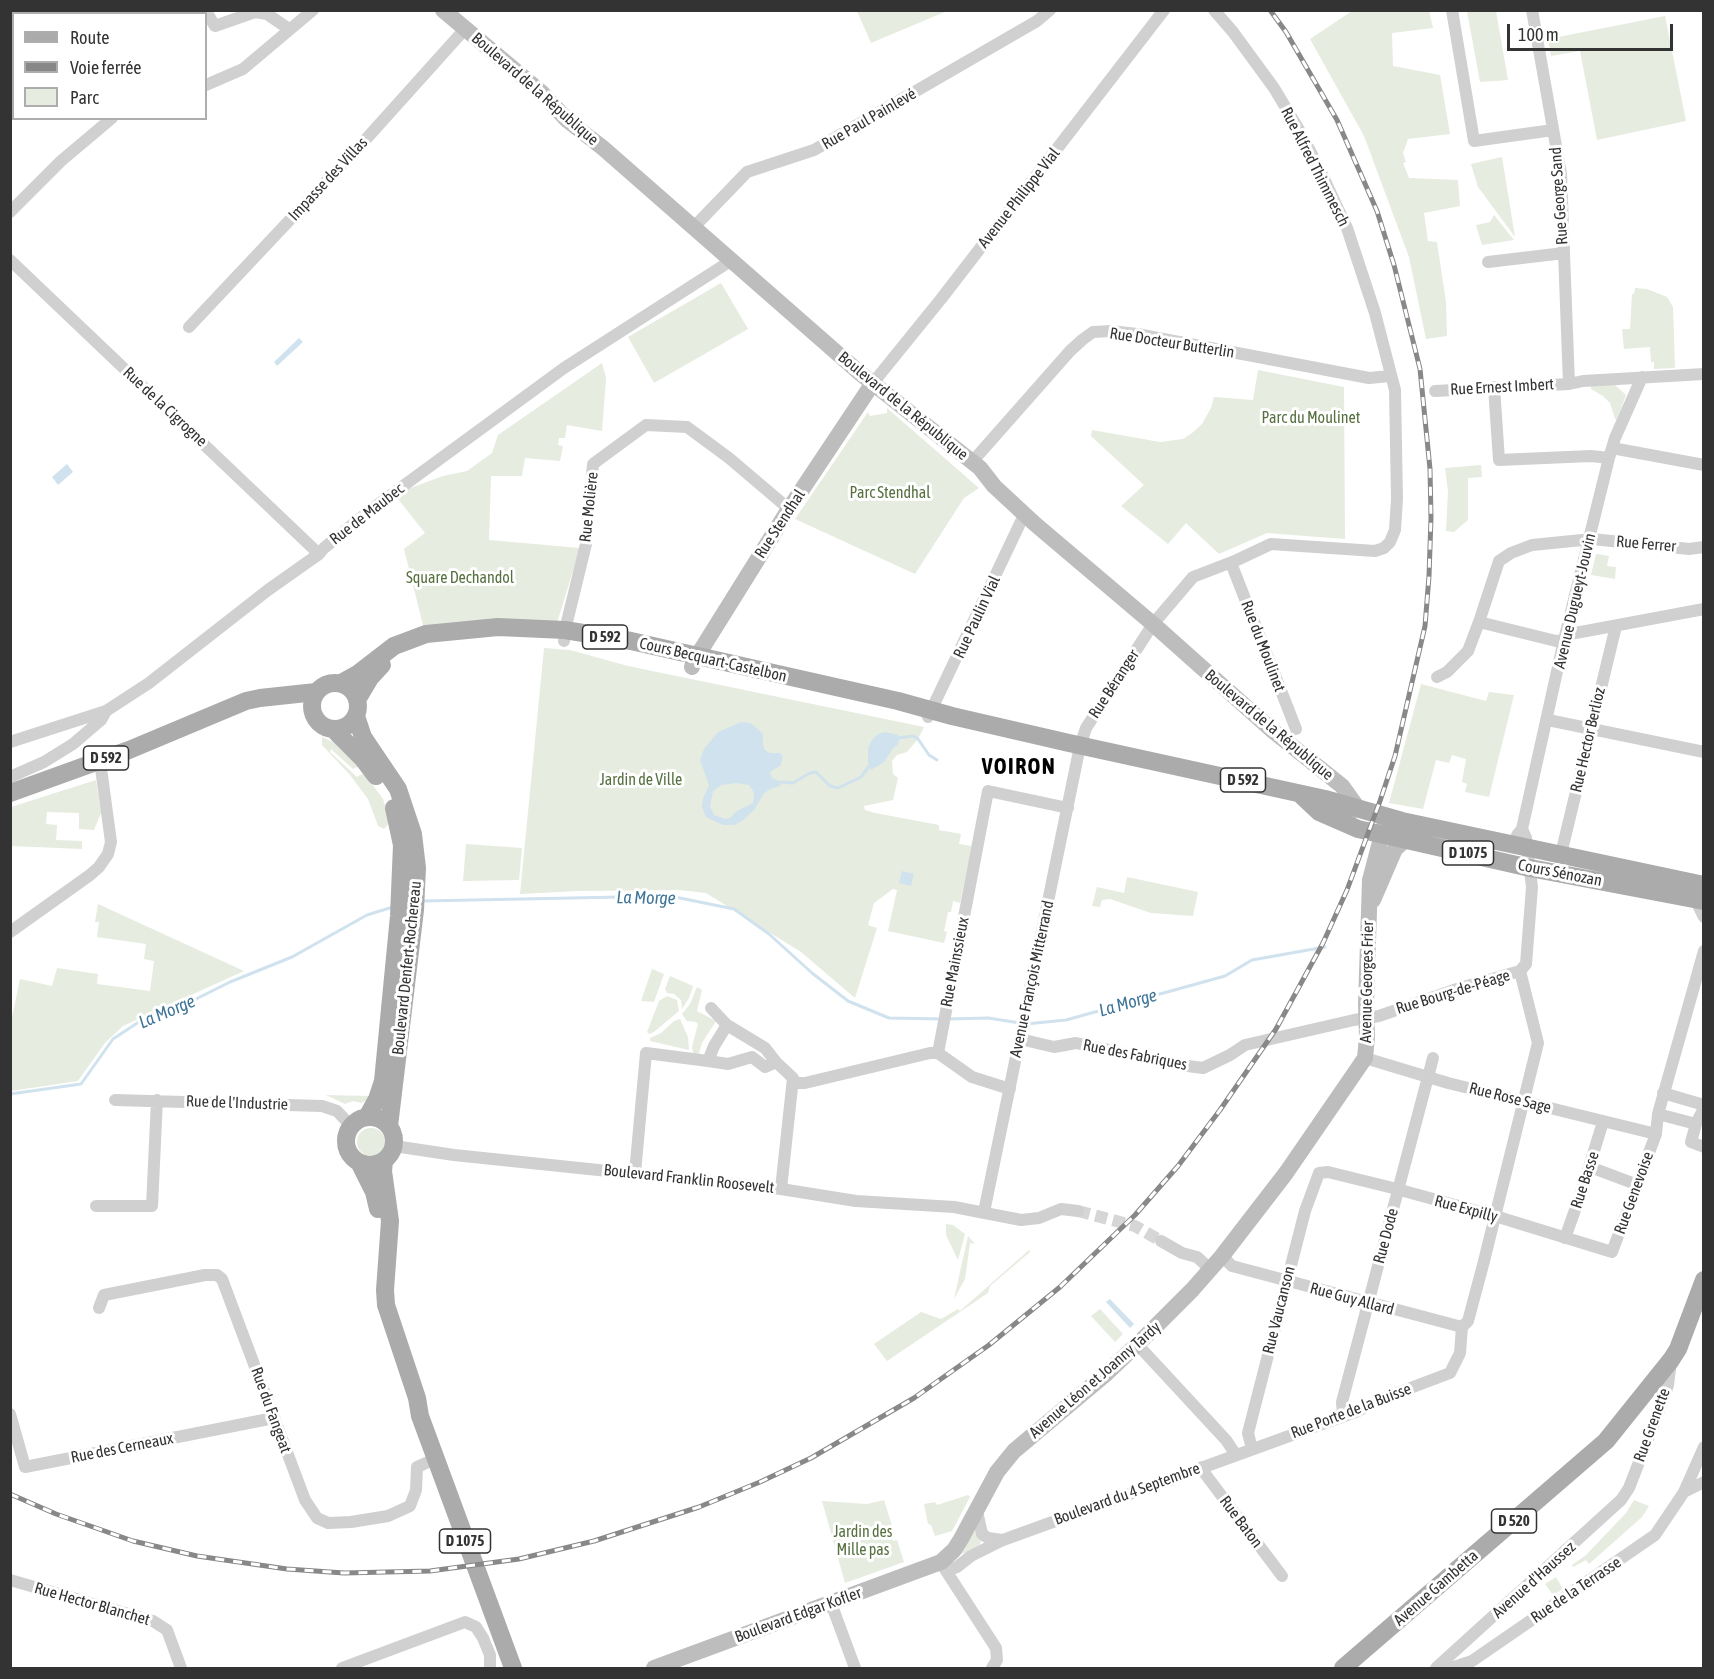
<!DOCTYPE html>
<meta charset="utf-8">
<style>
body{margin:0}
#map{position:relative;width:1714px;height:1679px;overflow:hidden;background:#fff;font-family:"Asap Condensed",sans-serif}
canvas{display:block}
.frame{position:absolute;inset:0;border:12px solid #333;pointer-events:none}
.legend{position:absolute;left:12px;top:12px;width:195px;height:108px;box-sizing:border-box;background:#fff;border:2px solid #adadad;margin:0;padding:8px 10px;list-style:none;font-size:18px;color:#333}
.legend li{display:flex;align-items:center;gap:12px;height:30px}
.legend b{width:30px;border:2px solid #adadad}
.scale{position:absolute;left:1507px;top:24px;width:166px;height:27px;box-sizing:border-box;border:3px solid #333;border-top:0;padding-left:8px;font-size:18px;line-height:21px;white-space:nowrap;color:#333;-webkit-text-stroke:4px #fff;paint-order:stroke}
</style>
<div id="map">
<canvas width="1714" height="1679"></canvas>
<div class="frame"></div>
<ul class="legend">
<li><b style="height:8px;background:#ababab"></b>Route</li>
<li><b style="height:8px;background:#888"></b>Voie ferrée</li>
<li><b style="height:16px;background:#e6ecdf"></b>Parc</li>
</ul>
<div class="scale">100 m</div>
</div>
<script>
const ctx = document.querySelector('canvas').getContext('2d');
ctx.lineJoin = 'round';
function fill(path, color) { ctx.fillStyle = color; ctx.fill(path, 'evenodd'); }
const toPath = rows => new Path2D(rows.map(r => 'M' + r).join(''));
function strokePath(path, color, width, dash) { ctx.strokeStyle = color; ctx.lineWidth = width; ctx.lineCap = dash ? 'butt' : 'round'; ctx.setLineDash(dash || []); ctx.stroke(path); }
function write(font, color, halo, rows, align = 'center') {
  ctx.font = font + ' "Asap Condensed",sans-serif'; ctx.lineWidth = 6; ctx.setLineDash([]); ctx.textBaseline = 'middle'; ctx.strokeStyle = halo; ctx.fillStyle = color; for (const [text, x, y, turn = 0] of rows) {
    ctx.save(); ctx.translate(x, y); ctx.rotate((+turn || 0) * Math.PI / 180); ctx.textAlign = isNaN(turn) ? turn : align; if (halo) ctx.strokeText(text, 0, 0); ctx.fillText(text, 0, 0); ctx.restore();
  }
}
fill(toPath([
 [857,11,947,11,871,43],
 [1352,11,1429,11,1433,28,1392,33,1393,66,1440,75,1450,134,1408,139,1403,153,1406,162,1403,163,1409,178,1458,180,1460,206,1424,213,1428,241,1437,242,1446,302,1447,336,1426,339,1409,257,1364,136,1310,39],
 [1467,11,1496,11,1508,80,1480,82],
 [1665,16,1686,121,1597,140,1580,51,1551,56,1548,39],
 [1502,157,1515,237,1478,187,1471,164],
 [1494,215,1514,240,1482,245,1476,225,1490,222],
 [721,283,748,329,654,383,628,337],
 [1635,288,1647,289,1667,297,1673,307,1675,368,1654,369,1654,362,1651,362,1650,347,1624,349,1622,329,1630,329,1632,294,1634,294],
 [602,363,606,378,602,431,567,425,565,438,559,438,558,445,563,446,560,461,525,458,522,476,491,476,489,540,580,548,556,626,424,629,404,549,425,533,394,494,443,476,467,471,492,453,498,435],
 [1258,370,1344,387,1345,539,1267,533,1219,554,1186,523,1168,544,1121,506,1144,485,1091,436,1092,430,1160,442,1183,439,1192,433,1202,424,1211,408,1214,397,1253,400],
 [1614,384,1626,395,1617,419,1615,419,1610,403,1603,396,1591,389,1591,386],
 [887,408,979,488,964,498,915,574,795,519,868,412,870,416,887,413],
 [1481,465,1482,477,1468,478,1468,520,1454,532,1446,531,1448,491,1445,468],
 [1596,554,1609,556,1607,566,1616,567,1615,579,1591,575],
 [544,648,570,650,628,666,924,727,918,739,907,752,897,755,892,761,893,774,898,778,893,800,864,806,865,810,875,813,939,825,939,830,961,834,959,844,972,846,960,903,953,901,951,912,948,912,944,931,947,932,944,943,888,931,897,890,893,889,874,903,868,925,877,928,855,998,801,952,706,893,679,890,577,891,520,894],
 [1421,684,1486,701,1489,692,1514,695,1489,797,1465,792,1467,784,1462,782,1466,759,1452,755,1449,763,1436,760,1423,809,1389,803],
 [322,737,333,742,359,766,353,769,331,749,330,752,357,777,364,773,383,799,390,822,384,829,378,826,368,799,350,775,322,745],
 [96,780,101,813,94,830,79,829,79,813,47,812,46,824,57,825,56,840,82,841,82,849,11,846,11,807],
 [466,844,522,848,519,880,463,881],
 [1127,877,1198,892,1193,916,1151,913,1110,899,1102,900,1100,907,1092,906,1097,887,1124,893],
 [98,904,244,971,123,1026,105,1043,78,1081,11,1091,11,1022,20,979,52,986,57,968,98,974,97,984,150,991,154,961,144,959,146,944,97,937,99,922,95,922],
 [652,969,664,974,654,1002,641,1001],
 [670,976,693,986,689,998,682,1009,681,1000,674,994,667,993,665,989],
 [697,987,702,990,697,1011,716,1021,702,1043,698,1057,694,1057,692,1047,698,1024,696,1022,687,1021,682,1014,690,1004],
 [667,996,677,1000,679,1011,654,1032,649,1034,647,1032,659,1001],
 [680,1019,688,1037,689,1050,650,1041,650,1038,661,1033,674,1021],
 [326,1095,370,1096,366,1101,361,1103,353,1101,345,1104],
 '357 1142a14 14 0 1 1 28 0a14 14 0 1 1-28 0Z',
 [946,1224,953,1225,965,1234,958,1260,946,1235],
 [968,1236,975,1244,970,1243,965,1279,954,1299],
 [1029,1250,1030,1252,990,1286,988,1293,887,1361,874,1344,921,1312,941,1319,958,1309,960,1311],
 [1100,1309,1123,1334,1115,1342,1091,1316],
 [968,1495,970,1497,952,1531,935,1536,931,1525,928,1524,924,1504,935,1502,937,1505],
 [884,1500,893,1529,889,1531,893,1541,897,1540,904,1562,845,1583,822,1501,867,1504],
 [1634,1500,1649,1506,1642,1517,1589,1564,1586,1560,1573,1567,1572,1565,1586,1555,1626,1513],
 [973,1529,981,1540,980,1545,969,1552,961,1554],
 [1556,1577,1563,1589,1553,1595,1545,1584]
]), '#e6ecdf');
fill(toPath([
 [299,338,303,342,277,366,274,362],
 [67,464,73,472,58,485,52,477],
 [741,722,750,723,758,729,763,734,763,745,765,750,770,753,780,753,783,757,780,766,770,772,772,778,781,782,780,786,770,789,763,794,755,809,742,821,734,825,723,825,706,817,702,807,703,799,709,785,700,760,704,749,718,732],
 [736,783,749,785,752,789,754,794,753,803,737,811,730,818,725,819,714,815,710,806,713,791,721,785],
 [885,732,898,735,900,738,897,746,894,747,884,762,871,770,868,764,868,748,872,740,878,734],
 [902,871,914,874,911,886,899,883],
 [1110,1299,1134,1324,1130,1328,1106,1302]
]), '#cfe2ee');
strokePath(toPath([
 [898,738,913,736,918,739,929,755,937,760],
 [781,782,793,783,810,773,816,772,830,786,838,788,861,777,870,765],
 [423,901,670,896,734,909,769,934,812,973,848,1001,889,1018,942,1019],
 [949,1019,988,1018,1020,1023],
 [1026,1024,1066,1020,1225,976,1252,960,1325,947],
 [10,1094,81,1084,113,1039,148,1016,180,1007,230,982,292,957,367,915,393,907]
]), '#cfe2ee', 3);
strokePath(toPath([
 [1078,1211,1135,1226,1161,1241]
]), '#d6d6d6', 12, [12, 6]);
strokePath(toPath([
 [205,10,215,26,255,12,267,14,289,29],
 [1452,10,1474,141,1553,130],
 [1532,10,1561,174,1569,384],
 [206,85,243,69,313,10],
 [10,212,61,161,112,118],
 [693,228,747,172,814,150,1037,21,1050,10],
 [10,260,319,554],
 [1488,262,1564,253],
 [189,327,367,138,465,29],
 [873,383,941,299,1164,10],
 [1494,387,1499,460,1591,456,1609,458],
 [1435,391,1569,384,1583,381,1704,374],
 [1612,448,1704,465],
 [972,462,1070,351,1082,340,1093,332,1111,331,1137,334,1369,378,1390,376],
 [1704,547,1689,549,1592,539,1532,545,1511,553,1499,561,1479,622,1556,641,1564,640,1570,634,1704,609],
 [1231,563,1296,729],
 [564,641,565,630,586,544,593,464,646,425,687,427,729,458,789,509],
 [1437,677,1447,672,1468,651,1479,622],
 [928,717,1024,515],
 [1548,720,1704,752],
 [10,742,106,711],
 [10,777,44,762,73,744,101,720,106,711,149,683,268,590,319,554,324,548,373,508,564,368,732,260],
 [1517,835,1522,829,1564,640,1609,458,1615,438,1642,377],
 [1561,854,1616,626],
 [1695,899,1704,917],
 [10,932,90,875,99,867,108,854,111,842,100,761],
 [711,1008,727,1025,765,1048,776,1062,793,1078,781,1189],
 [727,1025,714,1046,708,1061,728,1064,752,1057,765,1067,776,1062],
 [1020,1039,1054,1047,1076,1043,1180,1065,1203,1068,1230,1055,1245,1045,1354,1020,1379,1016,1460,988,1520,971],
 [938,1053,988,791,1068,808],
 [938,1053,972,1077,1010,1089],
 [1365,1058,1448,1083,1656,1134],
 [794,1083,805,1083,930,1053,938,1053],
 [1663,1093,1704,1105],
 [115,1100,322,1106,337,1111,351,1126],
 [1658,1114,1696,1124,1704,1108],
 [1696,1124,1691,1142,1704,1147],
 [394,1146,454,1155,781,1189,856,1201,954,1207,1021,1220,1039,1218,1061,1209,1078,1211],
 [1590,1167,1638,1185],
 [635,1173,646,1053,708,1061],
 [96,1206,152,1206,157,1100],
 [984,1212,1080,746,1086,728,1153,624,1193,577,1237,560,1271,544,1375,551,1384,548,1390,542,1395,530,1397,499,1395,390,1375,313,1347,228,1319,168,1298,128,1274,88,1233,32,1214,10],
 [1565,1238,1580,1196,1603,1122],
 [1161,1241,1182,1253,1197,1257,1210,1269],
 [1612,1252,1656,1134,1658,1114,1704,951],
 [1222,1256,1232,1266,1462,1327],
 [99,1308,104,1295,205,1275,217,1275,222,1279,305,1500,317,1518,328,1523,351,1522,388,1516,410,1506,416,1490,417,1467,435,1459],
 [1137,1344,1226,1440,1236,1455],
 [10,1414,25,1467,274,1418],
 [1343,1415,1342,1402,1433,1058],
 [1252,1449,1248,1433,1305,1211,1319,1173,1328,1172,1393,1188,1495,1216,1612,1252],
 [1202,1467,1206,1475,1282,1576],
 [1684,1492,1704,1482],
 [977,1511,982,1534,988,1538,1002,1540],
 [941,1562,951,1569,957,1567,971,1556,1003,1540,1358,1411,1384,1398,1450,1373,1460,1353,1462,1327,1468,1321,1483,1265,1538,1043,1520,971,1526,964,1532,887,1526,838,1522,829],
 [941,1563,996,1648,997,1660,992,1668],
 [10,1580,153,1621,167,1630,181,1668],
 [831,1603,855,1668],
 [342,1668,465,1622,476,1627,483,1638,490,1655,490,1668],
 [1436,1668,1621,1500,1629,1488,1663,1400,1668,1385,1671,1362],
 [1451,1668,1472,1661,1655,1535,1684,1492,1704,1447]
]), '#d0d0d0', 12);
strokePath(toPath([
 [443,10,542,93,567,120,603,148,861,374,980,468,994,486,1035,524,1153,624,1273,731,1342,786,1357,807,1349,813],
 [692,667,695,656,701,650,789,509,873,383],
 [1373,900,1395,849,1406,839],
 [654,1668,941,1562,954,1550,961,1539,997,1472,1014,1451,1107,1373,1148,1334,1192,1290,1222,1256,1286,1173,1365,1058,1367,1037,1366,1004,1370,880,1385,823]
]), '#bdbdbd', 16);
strokePath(toPath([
 '312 706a23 23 0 1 1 46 0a23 23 0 1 1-46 0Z',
 [341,683,359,673,394,646,426,634,498,627,565,630,631,641,898,701,952,716,1069,743,1325,799,1402,821,1704,885],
 [357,700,370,678,382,665],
 [356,716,363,737,398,789,413,834,417,868,415,910,389,1126],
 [333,729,363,759,376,776],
 [10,793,129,750,246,701,260,698,316,692],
 [1301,795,1319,812,1358,829,1530,868,1704,901],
 '346 1141a24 24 0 1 1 48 0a24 24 0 1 1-48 0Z',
 [367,1117,377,1099,383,1081,399,916,402,845,394,808],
 [384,1161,383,1171,390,1221,385,1290,386,1305,417,1398,420,1416,513,1668],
 [360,1164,374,1192,378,1209],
 [1343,1668,1606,1441,1671,1360,1678,1349,1704,1280]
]), '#ababab', 18);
const rail = toPath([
 [10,1494,56,1514,133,1541,197,1556,287,1569,344,1573,430,1571,519,1559,594,1541,699,1507,760,1482,811,1458,914,1398,989,1345,1060,1287,1135,1215,1178,1166,1220,1110,1276,1029,1323,943,1347,890,1380,801,1395,756,1425,626,1429,576,1431,518,1430,469,1420,369,1394,265,1377,211,1337,120,1286,32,1270,10]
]);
strokePath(rail, '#888', 5);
strokePath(rail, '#fff', 3, [9]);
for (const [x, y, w] of [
 [605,637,45],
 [106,758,45],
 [1243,780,45],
 [1468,853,51],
 [1514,1521,45],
 [465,1541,51]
]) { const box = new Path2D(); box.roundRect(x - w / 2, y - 12, w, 24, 4.5); ctx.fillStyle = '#fff'; ctx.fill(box); strokePath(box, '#333', 1.5); }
write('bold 15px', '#333', null, [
 ["D 592",605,637],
 ["D 592",106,758],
 ["D 592",1243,780],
 ["D 1075",1468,853],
 ["D 520",1514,1521],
 ["D 1075",465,1541]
]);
write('16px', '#333', '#fff', [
 ["Boulevard de la République",535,89,41],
 ["Rue Paul Painlevé",869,119,-30],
 ["Rue Alfred Thimmesch",1315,167,63],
 ["Impasse des Villas",328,179,-47],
 ["Rue George Sand",1559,196,-94],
 ["Avenue Philippe Vial",1019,198,-52],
 ["Rue Docteur Butterlin",1172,343,9],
 ["Rue Ernest Imbert",1502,387,-3],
 ["Boulevard de la République",903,406,39],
 ["Rue de la Cigrogne",165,407,43],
 ["Rue Molière",589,507,-84],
 ["Rue de Maubec",367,514,-38],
 ["Rue Stendhal",780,524,-57],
 ["Rue Ferrer",1646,544,5],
 ["Avenue Dugueyt-Jouvin",1575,601,-77],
 ["Rue Paulin Vial",977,617,-65],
 ["Rue du Moulinet",1263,646,69],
 ["Cours Becquart-Castelbon",713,660,13],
 ["Rue Béranger",1114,684,-57],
 ["Boulevard de la République",1269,725,40],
 ["Rue Hector Berlioz",1588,740,-77],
 ["Cours Sénozan",1560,873,11],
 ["Rue Mainssieux",955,962,-79],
 ["Boulevard Denfert-Rochereau",407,968,-84],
 ["Avenue François Mitterrand",1032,979,-78],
 ["Avenue Georges Frier",1367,982,-89],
 ["Rue Bourg-de-Péage",1453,992,-17],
 ["Rue des Fabriques",1135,1055,11],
 ["Rue Rose Sage",1510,1098,14],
 ["Rue de l'Industrie",237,1103,2],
 ["Boulevard Franklin Roosevelt",689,1179,6],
 ["Rue Basse",1585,1180,-72],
 ["Rue Genevoise",1634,1193,-70],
 ["Rue Expilly",1466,1209,15],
 ["Rue Dode",1386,1236,-75],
 ["Rue Guy Allard",1352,1299,15],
 ["Rue Vaucanson",1279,1310,-76],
 ["Avenue Léon et Joanny Tardy",1095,1380,-41],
 ["Rue du Fangeat",271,1410,70],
 ["Rue Porte de la Buisse",1351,1411,-21],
 ["Rue Grenette",1652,1425,-70],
 ["Rue des Cerneaux",122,1448,-11],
 ["Boulevard du 4 Septembre",1127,1494,-20],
 ["Rue Baton",1241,1522,53],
 ["Avenue d'Haussez",1534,1580,-42],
 ["Avenue Gambetta",1436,1588,-41],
 ["Rue de la Terrasse",1576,1590,-34],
 ["Rue Hector Blanchet",92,1604,16],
 ["Boulevard Edgar Kofler",798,1615,-20]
]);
write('16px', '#56703f', '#fff', [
 ["Parc du Moulinet",1311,418],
 ["Parc Stendhal",890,493],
 ["Square Dechandol",460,578],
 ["Jardin de Ville",641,780],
 ["Jardin des",863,1532],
 ["Mille pas",863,1550]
]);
write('italic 18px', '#3f7597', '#fff', [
 ["La Morge",646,898,1],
 ["La Morge",1128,1003,-16],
 ["La Morge",167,1012,-23]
]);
ctx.letterSpacing = '1.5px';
write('bold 22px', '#000', '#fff', [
 ["VOIRON",1019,767]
]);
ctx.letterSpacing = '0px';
</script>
